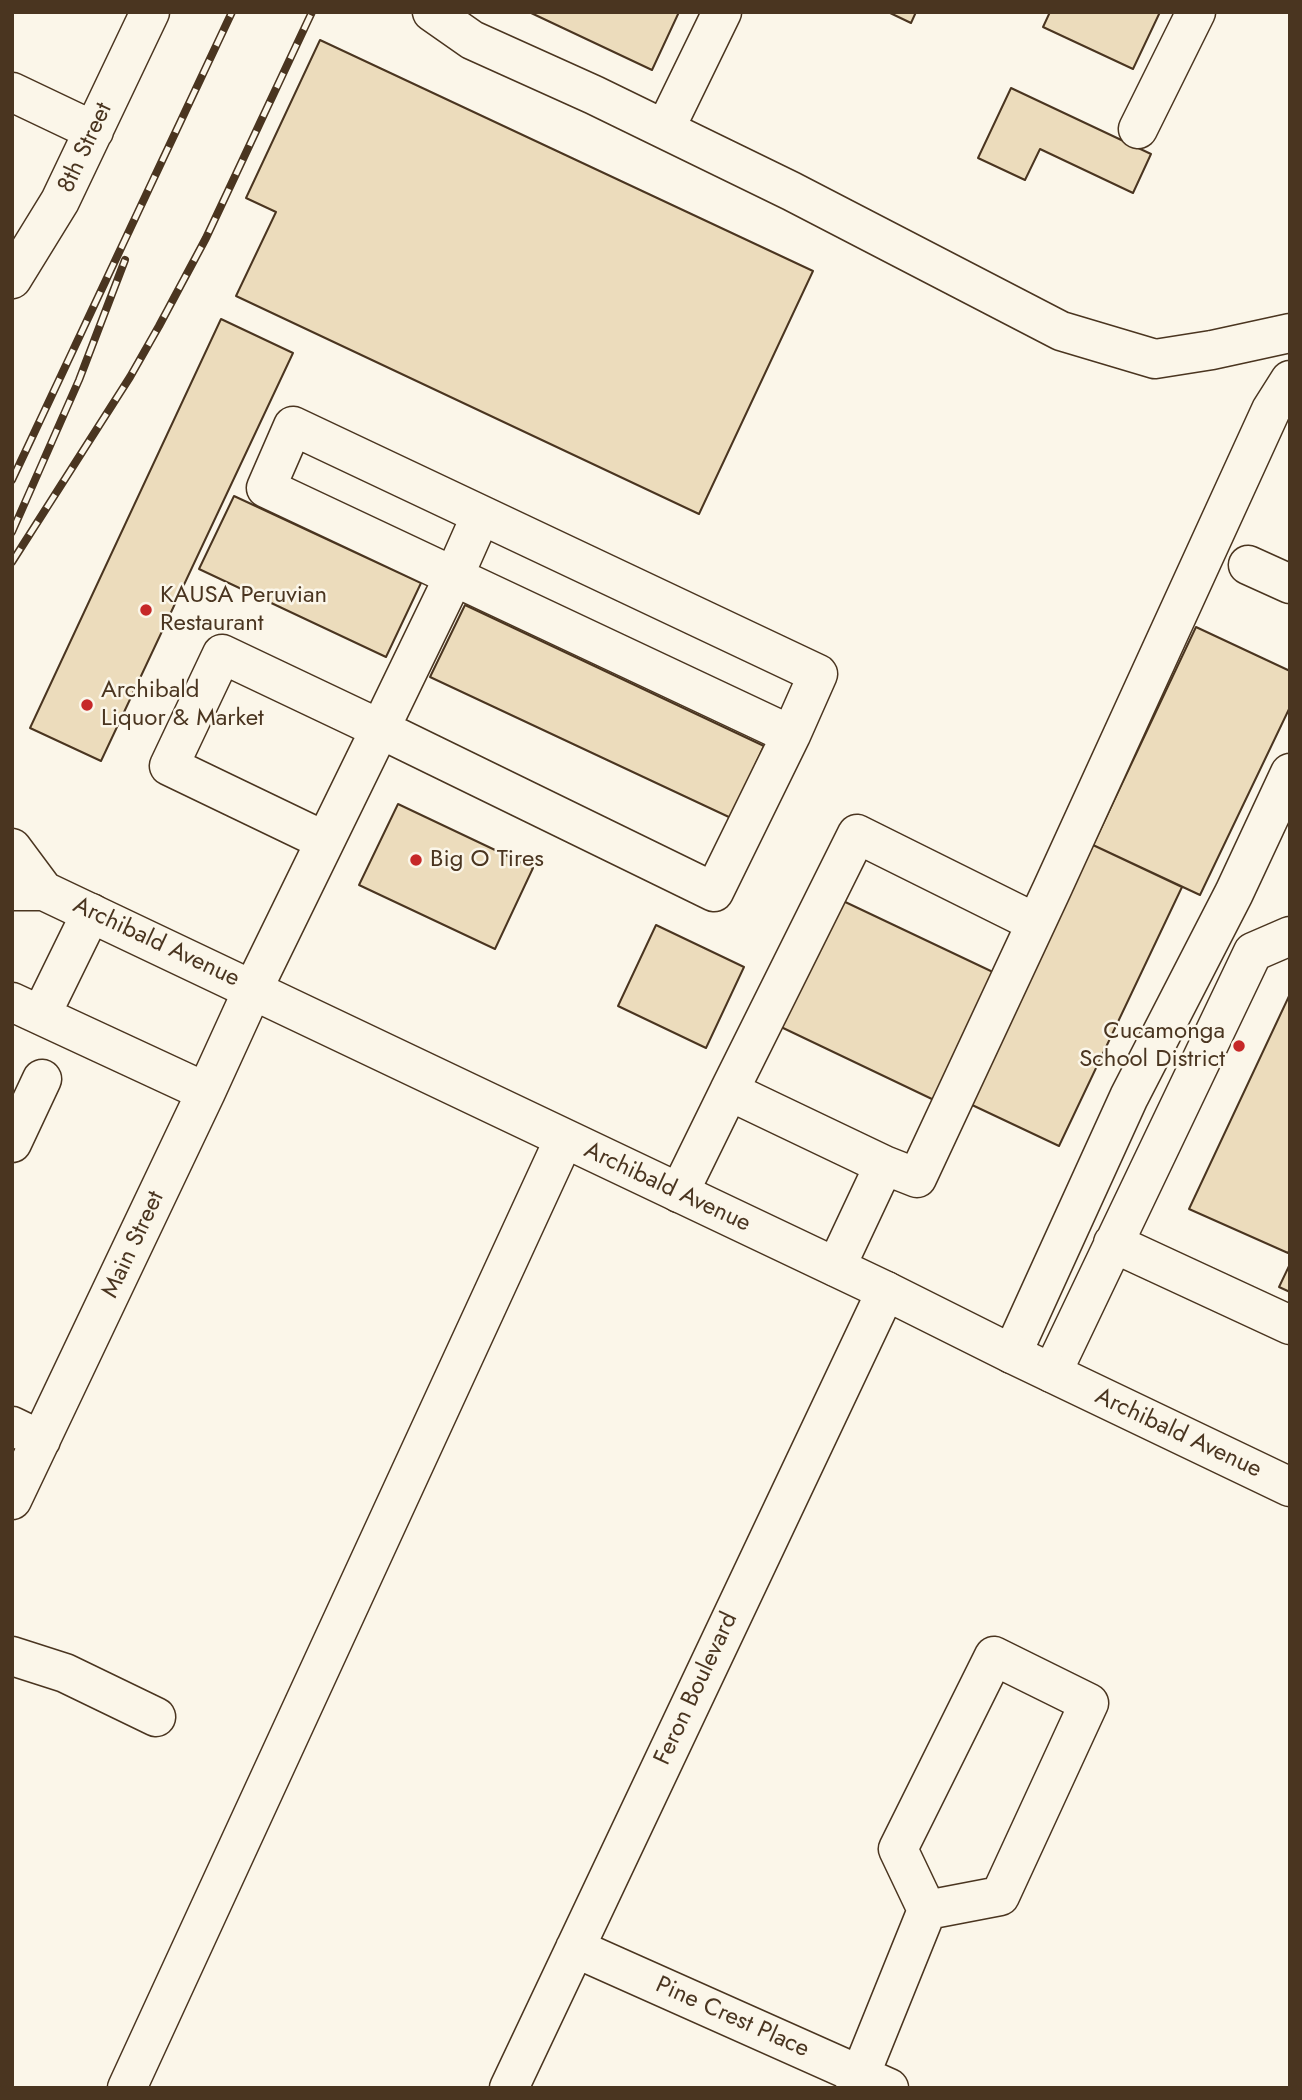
<!DOCTYPE html>
<style>
body{margin:0}
#map{position:relative;width:1302px;height:2100px;overflow:hidden;background:#fbf6e9;font-family:Jost,sans-serif}
canvas{display:block}
.frame{position:absolute;inset:0;border:14px solid #4a3520;pointer-events:none}
</style>
<div id="map">
<canvas width="1302" height="2100"></canvas>
<div class="frame"></div>
</div>
<script>
const ctx = document.querySelector('canvas').getContext('2d');
ctx.lineJoin = 'round';
function fill(path, color) { ctx.fillStyle = color; ctx.fill(path, 'evenodd'); }
const toPath = rows => new Path2D(rows.map(r => 'M' + r).join(''));
function strokePath(path, color, width, dash) { ctx.strokeStyle = color; ctx.lineWidth = width; ctx.lineCap = dash ? 'butt' : 'round'; ctx.setLineDash(dash || []); ctx.stroke(path); }
function write(font, color, halo, rows, align = 'center') {
  ctx.font = font + ' Jost,sans-serif'; ctx.lineWidth = 5; ctx.setLineDash([]); ctx.textBaseline = 'middle'; ctx.strokeStyle = halo; ctx.fillStyle = color; for (const [text, x, y, turn = 0] of rows) {
    ctx.save(); ctx.translate(x, y); ctx.rotate((+turn || 0) * Math.PI / 180); ctx.textAlign = isNaN(turn) ? turn : align; if (halo) ctx.strokeText(text, 0, 0); ctx.fillText(text, 0, 0); ctx.restore();
  }
}
const building = toPath([
 [529,12,679,12,652,70,529,12],
 [888,12,916,12,911,23,888,12],
 [1050,12,1160,12,1133,69,1043,27,1050,12],
 [320,40,813,271,699,514,236,296,276,212,246,198,320,40],
 [1011,88,1151,154,1133,193,1040,149,1025,180,978,158,1011,88],
 [221,319,293,353,101,761,30,728,221,319],
 [234,496,421,583,386,657,199,569,234,496],
 [465,605,764,746,731,818,430,677,465,605],
 [1196,627,1290,671,1290,707,1200,895,1093,845,1196,627],
 [398,804,533,868,495,949,359,885,398,804],
 [1093,845,1182,887,1059,1146,970,1104,1093,845],
 [841,900,995,973,934,1100,781,1027,841,900],
 [656,925,744,967,706,1048,618,1006,656,925],
 [1290,994,1290,1249,1288,1253,1189,1209,1290,994],
 [1290,1264,1290,1292,1279,1287,1290,1264]
]);
fill(building, '#ecdcbc');
strokePath(building, '#4a3520', 2);
const minor = toPath([
 [432,12,472,40,594,95,791,191,1061,331,1155,359,1212,350,1290,333],
 [12,92,94,131],
 [665,129,722,12],
 [1138,129,1196,12],
 [12,279,60,201,150,12],
 [1248,565,1290,584],
 [325,841,169,766,222,654,380,729,454,576,481,515],
 [12,1002,206,1092],
 [41,1015,91,913],
 [729,1091,857,834,1036,923],
 [12,1143,42,1079],
 [679,1193,729,1091,884,1165],
 [1113,1243,1290,1325],
 [836,1267,884,1165,917,1178,1052,889,1271,410,1290,380],
 [1012,1354,1129,1097,1234,893,1290,773],
 [1052,1373,1253,952,1290,936],
 [12,1426,41,1440],
 [12,1500,206,1092,253,989,380,729,714,892,791,735,818,674,293,426,266,488,791,735],
 [12,1656,65,1673,156,1717],
 [575,1948,889,2088],
 [127,2088,564,1139],
 [509,2088,886,1291],
 [855,2088,927,1910,1000,1896,1089,1703,994,1656,898,1849,927,1910]
]);
const major = toPath([
 [12,848,44,891],
 [12,891,44,891,886,1291,1012,1354,1290,1487]
]);
strokePath(minor, '#4a3520', 41);
strokePath(major, '#4a3520', 41);
strokePath(minor, '#fbf6e9', 38);
strokePath(major, '#fbf6e9', 38);
const rail = toPath([
 [12,480,232,12],
 [12,532,79,380,125,260],
 [12,562,130,377,159,326,206,238,312,12]
]);
strokePath(rail, '#4a3520', 8);
strokePath(rail, '#fbf6e9', 5, [16]);
for (const [x, y, r, color] of [
 [146,610,7,"#c62828"],
 [87,705,7,"#c62828"],
 [416,860,7,"#c62828"],
 [1239,1046,7,"#c62828"]
]) { const dot = new Path2D(); dot.arc(x, y, r, 0, 2 * Math.PI); ctx.fillStyle = color; ctx.fill(dot); strokePath(dot, '#fbf6e9', 2.5); }
write('24px', '#4a3520', '#fbf6e9', [
 ["8th Street",86,148,-65],
 ["Archibald Avenue",156,943,25],
 ["Archibald Avenue",667,1188,25],
 ["Main Street",134,1245,-65],
 ["Archibald Avenue",1178,1434,25],
 ["Feron Boulevard",697,1689,-65],
 ["Pine Crest Place",732,2018,24]
]);
write('24px', '#4a3520', '#fbf6e9', [
 ["KAUSA Peruvian",160,596],
 ["Restaurant",160,624],
 ["Archibald",101,691],
 ["Liquor & Market",101,719],
 ["Big O Tires",430,860],
 ["Cucamonga",1225,1032,"right"],
 ["School District",1225,1060,"right"]
], 'left');
</script>
